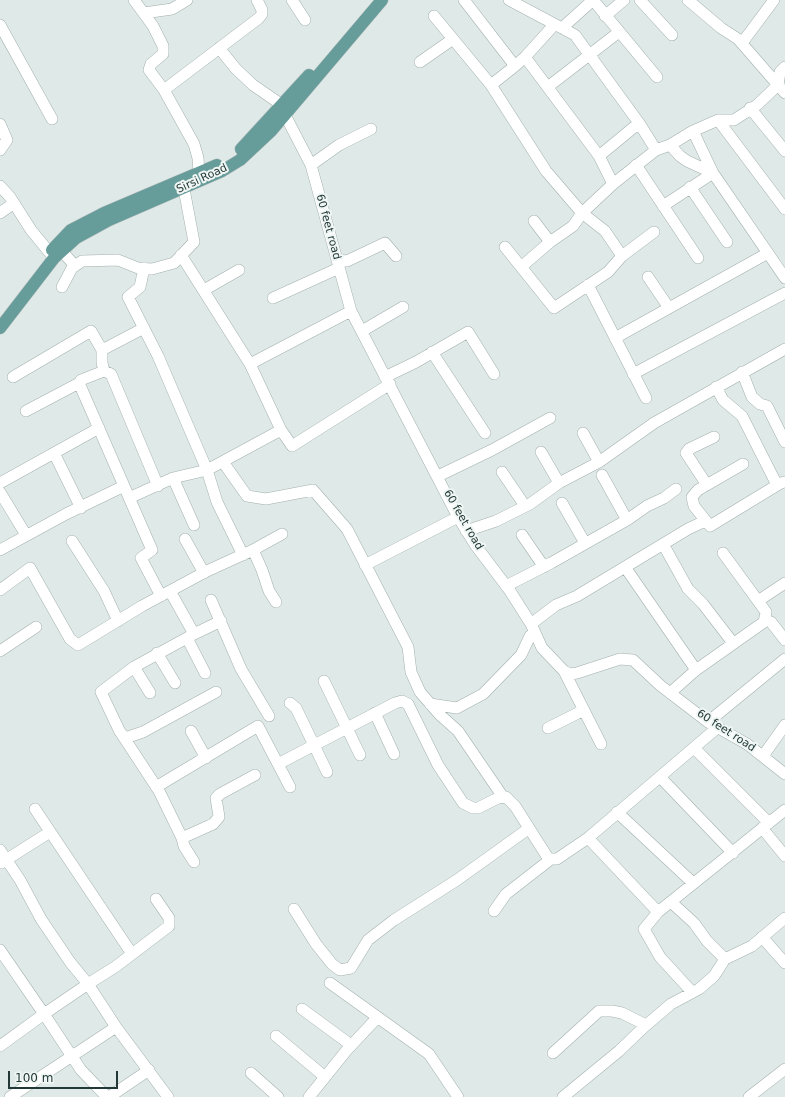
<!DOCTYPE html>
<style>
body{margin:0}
#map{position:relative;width:785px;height:1097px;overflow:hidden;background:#dfe9e7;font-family:"DejaVu Sans",sans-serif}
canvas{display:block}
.scale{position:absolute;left:8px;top:1071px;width:110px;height:18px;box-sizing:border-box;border:2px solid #213836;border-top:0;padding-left:5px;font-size:12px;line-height:14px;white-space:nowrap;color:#213836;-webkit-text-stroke:3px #eff6f4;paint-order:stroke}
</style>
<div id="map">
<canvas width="785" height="1097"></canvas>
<div class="scale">100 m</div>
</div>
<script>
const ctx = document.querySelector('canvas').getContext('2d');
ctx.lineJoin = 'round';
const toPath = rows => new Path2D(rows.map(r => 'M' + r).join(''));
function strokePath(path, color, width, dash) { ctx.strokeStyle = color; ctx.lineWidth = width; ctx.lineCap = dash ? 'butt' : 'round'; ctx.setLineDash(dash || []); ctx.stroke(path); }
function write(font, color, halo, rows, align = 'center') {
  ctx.font = font + ' "DejaVu Sans",sans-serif'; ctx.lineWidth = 4; ctx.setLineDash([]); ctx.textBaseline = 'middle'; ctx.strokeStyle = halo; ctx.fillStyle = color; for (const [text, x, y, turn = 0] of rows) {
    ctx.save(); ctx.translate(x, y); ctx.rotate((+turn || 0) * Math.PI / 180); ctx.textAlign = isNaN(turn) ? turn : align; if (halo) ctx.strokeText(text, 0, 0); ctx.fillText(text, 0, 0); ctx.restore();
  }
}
const minor = toPath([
 [134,0,153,26,163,46,163,54,151,64,149,70,164,90,194,144,198,158,199,172,197,180],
 [292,0,305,20],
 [464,0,515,66,525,57,599,156,613,184,582,213,605,231,622,256,608,272,554,308,505,247],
 [509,0,575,35,639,123,656,150],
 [593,0,657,77],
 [640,0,672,35],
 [688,0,721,28,738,39,778,85,780,72,785,67],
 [144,13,172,9,187,0],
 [434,16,491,85],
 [605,16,624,0],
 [0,25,52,119],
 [562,28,593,0],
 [742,43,774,0],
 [219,48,236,69,253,85,282,105],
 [525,57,554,25],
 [420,62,453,39],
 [515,66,491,85,546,171,582,213,573,226,550,242,521,267],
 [549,86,619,32],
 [164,90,259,18,262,14,262,10,257,0],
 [750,108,785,151],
 [285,115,311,165,351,311,458,517,476,546,510,591,531,624,542,648,564,671,570,674,577,673,620,659,633,660,661,686,708,722,747,744,785,774],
 [718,120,785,209],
 [0,124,7,140,0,150],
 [670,145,680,156,687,161,713,173,785,278],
 [599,156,639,123],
 [311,165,339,145,371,129],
 [636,165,698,258],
 [613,184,656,150,670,145,693,131,718,120,734,120,757,105,778,85,785,93],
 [0,186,10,197,31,230,54,258],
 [690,187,727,242],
 [663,206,713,173,693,131],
 [0,213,14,203],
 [534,221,550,242],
 [61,250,75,266],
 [181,255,250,364,281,430,292,446,390,384],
 [622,256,654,232],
 [337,260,347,261,385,243,396,256],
 [144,268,140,287,128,297,158,356,207,470,217,502,243,555],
 [648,277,669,308],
 [588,285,646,398],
 [62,287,72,268,82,261,118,260,138,268,152,269,174,263,194,242,184,189],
 [204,290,239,270],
 [273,298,339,268],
 [362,331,403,307],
 [615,338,768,253],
 [432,352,485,433],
 [250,364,351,311],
 [104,371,102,363,102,350,144,328],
 [742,372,752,397,760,404,767,406,785,442],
 [633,374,785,293],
 [13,377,91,331,102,350],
 [385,377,416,362,468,332,494,374],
 [79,383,81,380,104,371,111,374,158,486],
 [716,387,723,400,742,416,775,481,779,484,784,482],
 [26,411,79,383,152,550,141,558,161,596],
 [583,433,599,462],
 [541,452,559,483],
 [54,453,81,508],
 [223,462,247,496,266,499,313,490,347,529,408,647,411,672,420,692,440,715,458,731,503,797],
 [743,464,698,490,692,497,694,506,710,526,779,484],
 [502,472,525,506],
 [602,475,627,520],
 [438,476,492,450,550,418],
 [173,478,194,525],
 [0,483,99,428],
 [707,485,686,453,689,449,714,437],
 [0,492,26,535],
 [129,498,173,478,207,470,281,430],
 [562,503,585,543],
 [466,531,496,521,530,504,559,483,599,462,654,423,785,349],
 [522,535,544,567],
 [185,539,204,573],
 [72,541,104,591,118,621],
 [663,544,688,589,703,604,733,643],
 [0,550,66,514,124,486],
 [253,550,282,534],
 [723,553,758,601],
 [365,565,458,517],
 [625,567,696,670,670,693],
 [506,586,551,563,627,520,647,506,664,498,676,489],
 [0,590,30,568,70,639,78,645,142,606,207,571,253,550,262,570,269,591,276,602],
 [170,591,194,634,134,667,101,692,119,730,159,791,182,838,184,846,194,862],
 [211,600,241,669,269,716],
 [771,622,785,640],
 [531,624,556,605,577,596,688,529,705,521],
 [194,634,221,621],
 [187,638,205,673],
 [0,651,36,627],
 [157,653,175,683],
 [134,667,150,693],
 [696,670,764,622,766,612,758,601,785,583],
 [564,671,601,744],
 [324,681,360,755],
 [290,703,296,708,327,772],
 [430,704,457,708,483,694,521,655,530,636,535,633],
 [375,713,394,754],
 [708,722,785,659],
 [548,728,584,710],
 [191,731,206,758],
 [125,738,143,732,216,692],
 [695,749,769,823],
 [763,756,785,725],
 [278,764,395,703,402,701,408,704,438,765,463,803,473,808,478,808,498,798,506,797,515,806,548,858,552,859,557,859,588,838,717,728],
 [660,777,733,853],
 [156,787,258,726,290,787],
 [35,809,132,954],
 [617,812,693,883],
 [762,828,785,856],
 [182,838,213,824,219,817,216,798,220,794,255,775],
 [588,838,658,912],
 [0,850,20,880,41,919,70,962,88,984,44,1014,81,1070,107,1097],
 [1,863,50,832],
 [156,899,169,918,169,926,115,967,88,984,116,1027,168,1097],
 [671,902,694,923,707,941,725,959],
 [294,909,316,944,332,964,340,970,351,968,368,940,394,920,457,880,528,829],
 [494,911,506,894,551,859],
 [762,937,785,963],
 [0,950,44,1014,0,1046],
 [330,983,429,1054,458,1097],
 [692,992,660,957,644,929,658,912,785,810],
 [302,1009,351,1045],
 [276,1036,325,1077],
 [553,1053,599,1011,612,1011,622,1013,646,1025],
 [251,1073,278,1097],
 [10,1097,116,1027],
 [109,1097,149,1070],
 [309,1097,346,1051,377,1018],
 [563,1097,619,1051,644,1027,671,1004,699,989,714,976,725,959,752,946,785,918],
 [749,1097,785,1069]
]);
const major = toPath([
 [241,149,309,75],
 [52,250,71,230,104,213,217,165],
 [0,328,54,258,76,238,109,220,222,171,240,160,271,131,382,0]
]);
strokePath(minor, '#a2b0ae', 12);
strokePath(major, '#bcc3c3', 13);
strokePath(minor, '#fff', 11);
strokePath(major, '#669c9a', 12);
write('11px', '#213836', '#eff6f4', [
 ["Sirsi Road",202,179,-25],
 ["60 feet road",328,227,75],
 ["60 feet road",463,520,60],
 ["60 feet road",726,731,33]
]);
</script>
